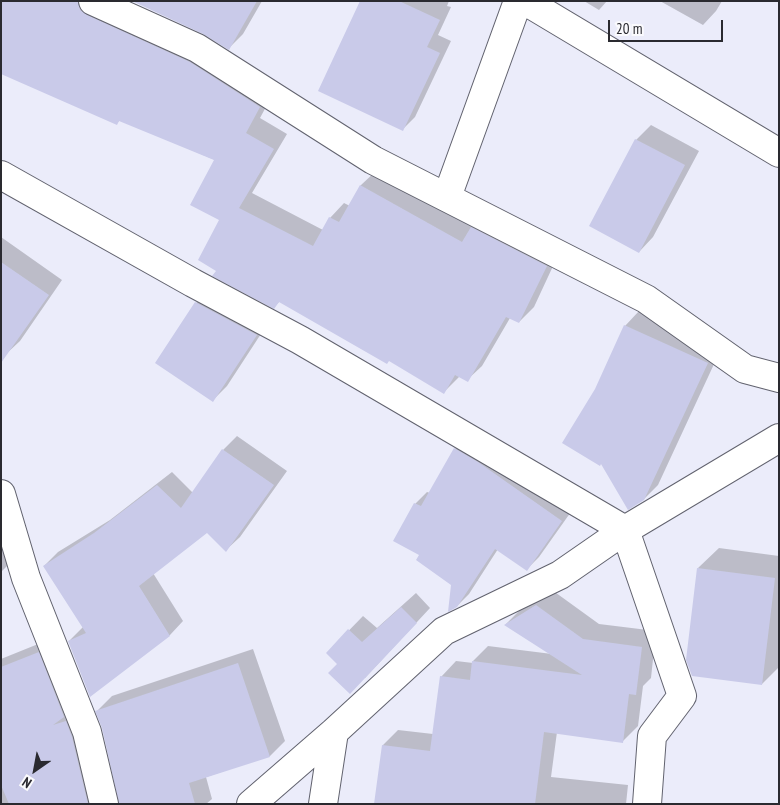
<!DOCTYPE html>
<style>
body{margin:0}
#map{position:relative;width:780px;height:805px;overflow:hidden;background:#ebecfa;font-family:"PT Sans Narrow",sans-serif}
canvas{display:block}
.frame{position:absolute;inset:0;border:2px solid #2a2a30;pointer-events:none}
.north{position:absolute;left:10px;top:745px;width:50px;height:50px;-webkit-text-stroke:4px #fafafd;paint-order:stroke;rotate:213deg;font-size:14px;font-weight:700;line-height:20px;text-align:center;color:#2a2a30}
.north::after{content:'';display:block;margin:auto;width:18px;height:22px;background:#2a2a30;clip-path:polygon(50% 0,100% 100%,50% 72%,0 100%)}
.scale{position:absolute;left:608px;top:20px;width:115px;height:22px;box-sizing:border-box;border:2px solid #2a2a30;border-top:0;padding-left:6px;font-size:15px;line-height:18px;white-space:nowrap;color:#2a2a30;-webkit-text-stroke:4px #fafafd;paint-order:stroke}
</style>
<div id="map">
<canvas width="780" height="805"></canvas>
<div class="frame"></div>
<div class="north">N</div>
<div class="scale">20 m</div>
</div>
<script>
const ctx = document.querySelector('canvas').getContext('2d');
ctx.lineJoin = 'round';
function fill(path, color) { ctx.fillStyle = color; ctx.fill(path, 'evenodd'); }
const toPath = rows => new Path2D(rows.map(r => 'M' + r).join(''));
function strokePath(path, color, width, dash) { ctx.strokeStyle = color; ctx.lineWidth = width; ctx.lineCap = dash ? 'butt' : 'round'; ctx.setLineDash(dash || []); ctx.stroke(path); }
fill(toPath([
 [1,1,102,1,274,92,260,118,287,134,252,193,323,230,330,218,344,203,350,206,361,185,376,171,560,251,534,307,519,322,510,318,482,366,467,380,460,376,444,392,390,360,280,301,274,307,217,270,221,219,215,160,120,120,116,124],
 [135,1,262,1,243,34,229,48,204,33],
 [361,1,449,1,447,6,451,7,438,35,451,41,415,117,403,129],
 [584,1,607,1,599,10],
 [660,1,722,1,716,11,703,25],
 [651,125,699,151,653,237,639,252,591,226,636,140],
 [1,237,62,280,20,341,5,355,1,352],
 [211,288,270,320,227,386,213,400,196,303],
 [639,311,721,349,658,485,643,500,596,389,625,326],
 [237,436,287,471,240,537,226,550,208,531,153,573,183,621,170,635,90,695,69,641,83,627,44,566,58,552,110,520,172,472,193,493,223,450],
 [467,437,573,509,539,557,527,569,498,549,469,594,457,606,453,584,421,555,415,504,427,492,430,493,455,449],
 [1,531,14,559,1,572],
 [719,548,779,556,779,667,762,684,698,568],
 [552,590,599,624,656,631,651,678,643,686,638,726,622,742,557,732,551,777,628,785,626,804,375,804,383,745,398,730,433,734,441,677,456,661,473,663,473,661,488,646,552,654,506,624,521,609],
 [416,593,430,608,365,678,338,664,327,653,363,616,377,628],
 [53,638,114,804,1,804,1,659],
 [253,649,285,741,270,756,206,777,212,799,206,804,120,804,103,728,97,711,112,696]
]), '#0003');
fill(toPath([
 [1,1,78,1,80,10,87,15,190,62,260,107,246,133,274,149,239,208,313,246,329,217,339,222,360,185,462,242,471,227,547,266,519,323,506,317,468,382,455,375,444,394,389,361,387,364,279,302,274,309,212,276,216,271,198,260,219,220,190,205,214,160,119,121,117,125,1,74],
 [132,1,257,1,229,50,203,34],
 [360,1,399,1,440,20,427,47,440,53,403,131,318,91],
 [635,139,685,165,639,253,589,226],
 [1,262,49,295,1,363],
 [195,302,257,335,213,402,155,363],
 [624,325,708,363,644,500,628,510,601,464,600,466,562,443,595,389],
 [454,448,478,462,562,521,527,571,495,549,457,607,448,612,451,585,416,560,419,555,393,541,414,503,421,506],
 [222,449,274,485,226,552,207,533,139,586,170,636,90,697,68,641,86,633,43,566,94,533,157,485,181,508],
 [697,568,775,578,762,685,692,676,686,660],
 [536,605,583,639,642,647,636,695,629,694,623,743,544,732,535,804,374,804,382,745,430,751,440,676,470,680,472,661,582,675,504,625],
 [401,607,417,623,350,694,328,673,337,664,326,653,348,629,362,642],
 [39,652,64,717,53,725,66,721,72,737,88,804,9,804,1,785,1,667],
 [238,663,270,757,189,783,195,804,119,804,102,728,95,711]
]), '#c9cae9');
const minor = toPath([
 [93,1,197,48,373,160,646,299,745,369,779,378],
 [525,1,779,153],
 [1,175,193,283,300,340,625,530,682,696,652,736,647,804],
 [447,197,518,1],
 [1,494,26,578,87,732,104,804],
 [251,804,334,732,444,631,560,575,625,530,779,438],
 [323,804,334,732]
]);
strokePath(minor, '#61626e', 30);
strokePath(minor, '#fff', 28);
</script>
